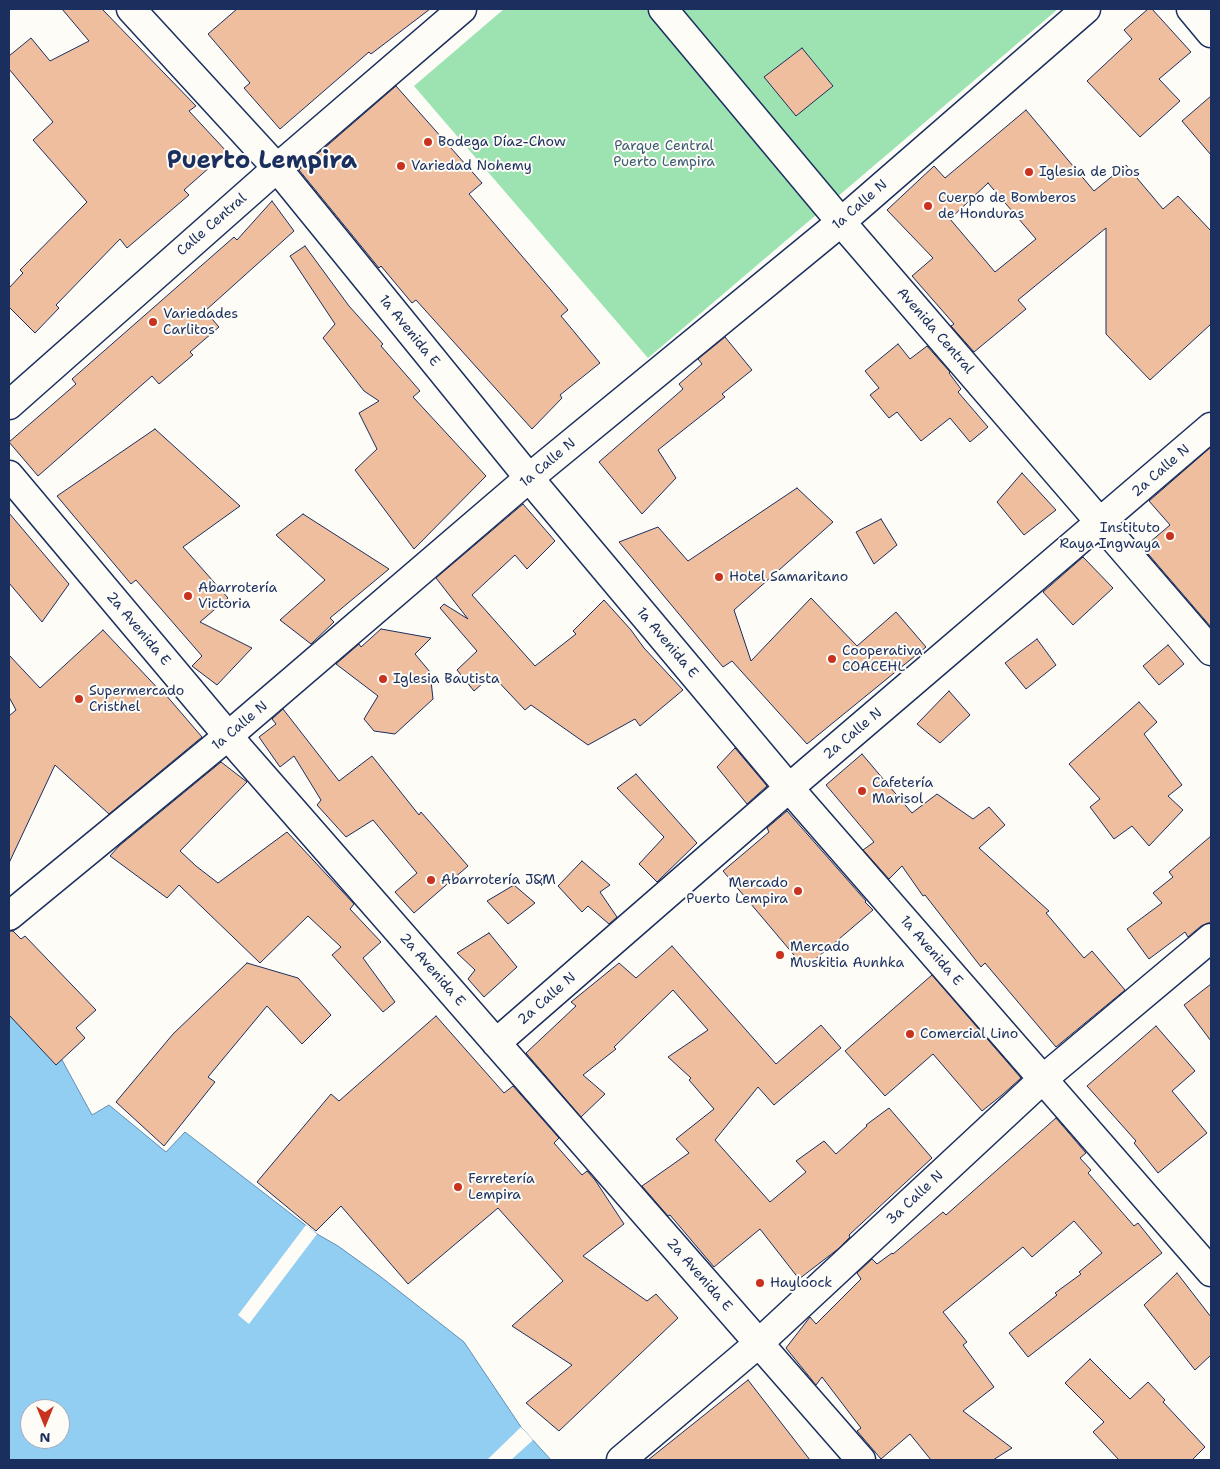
<!DOCTYPE html>
<meta charset="utf-8">
<style>
body{margin:0}
#map{position:relative;width:1220px;height:1469px;overflow:hidden;background:#fdfcf7;font-family:"Shantell Sans",sans-serif}
canvas{display:block}
.frame{position:absolute;inset:0;border:10px solid #1b2f5e;pointer-events:none}
.north{position:absolute;left:20px;top:1399px;width:50px;height:50px;box-sizing:border-box;background:#fdfcf7;border:1px solid #a3aaba;border-radius:50%;rotate:180deg;font-size:14px;font-weight:700;line-height:20px;text-align:center;color:#1b2f5e}
.north::after{content:'';display:block;margin:auto;width:18px;height:22px;background:#c8321e;clip-path:polygon(50% 0,100% 100%,50% 72%,0 100%)}
</style>
<div id="map">
<canvas width="1220" height="1469"></canvas>
<div class="frame"></div>
<div class="north">N</div>
</div>
<script>
const ctx = document.querySelector('canvas').getContext('2d');
ctx.lineJoin = 'round';
function fill(path, color) { ctx.fillStyle = color; ctx.fill(path, 'evenodd'); }
const toPath = rows => new Path2D(rows.map(r => 'M' + r).join(''));
function strokePath(path, color, width, dash) { ctx.strokeStyle = color; ctx.lineWidth = width; ctx.lineCap = dash ? 'butt' : 'round'; ctx.setLineDash(dash || []); ctx.stroke(path); }
function write(font, color, halo, rows, align = 'center') {
  ctx.font = font + ' "Shantell Sans",sans-serif'; ctx.lineWidth = 4; ctx.setLineDash([]); ctx.textBaseline = 'middle'; ctx.strokeStyle = halo; ctx.fillStyle = color; for (const [text, x, y, turn = 0] of rows) {
    ctx.save(); ctx.translate(x, y); ctx.rotate((+turn || 0) * Math.PI / 180); ctx.textAlign = isNaN(turn) ? turn : align; if (halo) ctx.strokeText(text, 0, 0); ctx.fillText(text, 0, 0); ctx.restore();
  }
}
fill(toPath([
 [504,9,1058,9,648,358,414,86]
]), '#9ce3b1');
const water = toPath([
 [9,989,62,1060,92,1115,109,1105,166,1152,185,1132,317,1234,338,1246,381,1277,464,1342,521,1427,551,1460,9,1460,9,989],
 [30,1409,60,1409,60,1439,30,1439,30,1409]
]);
fill(water, '#91cef1');
strokePath(water, '#628eb6', 1);
fill(toPath([
 [306,1225,317,1234,249,1324,238,1315],
 [521,1427,533,1440,511,1460,487,1460]
]), '#fdfcf7');
const building = toPath([
 [62,9,102,9,196,106,189,111,227,152,184,190,189,195,127,248,120,239,56,305,59,308,35,333,9,307,9,288,23,273,20,270,87,202,33,140,53,122,9,69,9,56,31,38,50,61,89,41,62,9],
 [237,9,430,9,371,54,369,52,280,129,244,88,250,83,208,34,237,9],
 [1148,9,1152,9,1191,52,1159,79,1180,101,1140,137,1087,81,1132,39,1124,30,1148,9],
 [802,48,833,86,796,116,764,77,802,48],
 [396,86,482,183,469,194,568,310,561,316,600,363,560,395,562,398,532,429,416,300,412,303,381,266,379,268,299,170,396,86],
 [1211,96,1211,155,1182,121,1211,96],
 [1026,110,1094,191,1126,165,1163,209,1178,196,1211,231,1211,324,1150,380,1106,334,1106,228,1018,300,1026,309,974,352,951,326,954,324,912,276,933,258,887,210,934,166,945,178,1026,110],
 [988,183,1036,239,995,272,950,219,988,183],
 [272,201,294,231,205,311,219,327,190,352,193,355,159,384,152,376,38,476,9,442,76,384,72,379,234,237,237,240,272,201],
 [305,246,349,306,383,344,381,346,420,391,413,397,486,476,414,549,355,470,377,449,359,413,379,401,364,391,323,338,335,324,290,256,305,246],
 [725,337,752,370,722,394,725,397,658,450,676,478,642,514,599,462,683,389,679,384,702,364,698,359,725,337],
 [898,344,910,359,927,346,950,372,949,373,961,389,958,392,988,427,970,442,950,418,921,441,897,412,889,418,870,395,879,388,865,371,898,344],
 [155,429,240,506,183,547,228,598,200,622,252,648,217,685,192,666,202,656,136,580,131,584,57,496,155,429],
 [1211,447,1211,627,1143,548,1170,525,1149,501,1211,447],
 [1022,473,1056,510,1024,535,997,502,1022,473],
 [797,488,833,522,734,610,751,661,811,598,857,646,896,612,926,647,807,744,732,661,723,667,619,542,658,527,688,561,797,488],
 [523,504,555,541,527,569,515,555,472,595,535,666,576,634,573,631,604,600,631,630,644,648,683,690,640,726,635,719,588,745,531,705,525,710,492,675,474,691,457,670,477,651,440,608,444,604,468,619,436,578,523,504],
 [9,513,69,584,42,622,9,583,9,513],
 [303,514,389,569,330,618,334,622,311,644,280,620,325,580,276,535,303,514],
 [881,519,897,545,874,564,856,532,881,519],
 [1083,557,1113,588,1073,625,1043,592,1083,557],
 [381,629,431,638,415,654,430,672,433,699,395,734,374,731,364,719,378,696,336,664,359,644,361,647,381,629],
 [103,630,164,695,165,694,202,737,109,814,55,765,9,863,9,716,16,710,9,697,9,655,40,688,103,630],
 [1037,639,1056,665,1026,689,1005,663,1037,639],
 [1168,645,1184,664,1159,685,1143,666,1168,645],
 [949,691,970,715,940,743,917,724,949,691],
 [1139,702,1157,722,1144,734,1182,785,1168,796,1183,810,1149,846,1132,826,1114,839,1090,807,1100,799,1069,764,1139,702],
 [283,709,339,781,372,756,419,815,421,812,468,866,414,913,395,892,417,873,373,820,346,837,317,805,321,800,294,756,280,767,259,737,276,724,272,719,283,709],
 [735,748,767,786,747,804,717,767,735,748],
 [862,754,912,813,937,794,973,819,989,807,1005,825,979,848,1049,911,1046,913,1084,958,1092,951,1125,990,1056,1047,985,963,981,967,925,895,923,896,902,866,889,879,863,850,874,842,826,785,862,754],
 [221,762,247,782,180,851,196,866,218,883,287,832,354,904,350,909,381,942,363,958,395,1002,383,1012,332,955,341,947,308,916,260,963,179,885,167,898,110,856,119,846,221,762],
 [636,774,697,843,657,882,639,864,664,837,617,788,636,774],
 [787,811,866,901,865,902,873,910,805,968,723,871,769,832,767,828,787,811],
 [1211,836,1211,923,1208,923,1201,926,1188,937,1185,932,1149,959,1127,929,1162,903,1153,893,1173,877,1169,872,1211,836],
 [582,861,610,885,600,892,617,917,609,924,588,906,582,912,558,886,582,861],
 [514,885,535,903,508,924,487,901,514,885],
 [9,931,13,931,21,939,25,936,96,1010,76,1028,85,1038,56,1065,9,1015,9,931],
 [489,933,517,967,484,997,468,979,475,970,457,953,489,933],
 [672,946,776,1064,821,1025,841,1048,774,1105,758,1087,715,1140,770,1202,806,1172,796,1161,824,1141,836,1154,867,1126,866,1125,889,1108,932,1158,849,1235,850,1237,838,1249,799,1279,760,1229,714,1267,670,1215,668,1216,642,1186,689,1153,676,1139,714,1109,689,1080,691,1078,668,1057,708,1030,673,990,614,1047,616,1049,583,1075,605,1094,581,1117,526,1053,576,1006,571,1002,619,963,636,978,672,946],
 [247,963,298,978,331,1015,302,1044,267,1006,208,1077,215,1082,164,1146,116,1102,173,1034,247,963],
 [932,975,1021,1078,1002,1095,982,1111,933,1054,885,1096,845,1051,932,975],
 [1211,984,1211,1041,1184,1005,1211,984],
 [436,1016,504,1093,513,1086,559,1138,554,1143,582,1175,587,1171,595,1180,624,1224,583,1256,647,1301,656,1294,678,1318,559,1431,526,1403,572,1365,512,1326,563,1281,498,1208,408,1284,341,1206,316,1231,257,1182,331,1094,339,1101,436,1016],
 [1156,1026,1195,1071,1172,1091,1207,1133,1158,1173,1134,1143,1136,1141,1087,1086,1156,1026],
 [1056,1118,1086,1153,1080,1158,1091,1170,1088,1173,1134,1226,1138,1223,1162,1253,1028,1357,1009,1333,1057,1295,1055,1293,1081,1274,1079,1272,1102,1253,1074,1221,1032,1257,1023,1247,943,1312,967,1342,963,1345,994,1387,963,1411,1012,1448,993,1460,931,1460,910,1434,881,1459,857,1431,861,1428,822,1377,816,1385,786,1348,810,1317,816,1324,861,1279,857,1273,872,1259,877,1264,892,1253,893,1254,943,1212,946,1215,1056,1118],
 [1177,1273,1211,1317,1211,1355,1195,1370,1144,1305,1177,1273],
 [1090,1359,1130,1399,1148,1382,1165,1400,1163,1402,1205,1447,1192,1460,1119,1460,1093,1432,1104,1422,1065,1383,1090,1359],
 [748,1380,810,1460,648,1460,748,1380]
]);
fill(building, '#efbe9f');
strokePath(building, '#1b2f5e', 1);
const minor = toPath([
 [131,9,277,168,529,478,789,788,1211,1272],
 [663,9,841,222,1211,651],
 [1191,9,1211,33],
 [9,405,277,168,462,9],
 [9,475,240,750,861,1460],
 [9,916,228,736,529,478,841,222,1086,9],
 [496,1043,789,788,1211,427],
 [621,1460,759,1343,1043,1079,1211,938]
]);
strokePath(minor, '#1b2f5e', 31);
strokePath(minor, '#fdfcf7', 28);
for (const [x, y, r, color] of [
 [428,142,5,"#c8321e"],
 [401,166,5,"#c8321e"],
 [1029,172,5,"#c8321e"],
 [928,206,5,"#c8321e"],
 [153,322,5,"#c8321e"],
 [1170,536,5,"#c8321e"],
 [719,577,5,"#c8321e"],
 [188,596,5,"#c8321e"],
 [832,659,5,"#c8321e"],
 [383,679,5,"#c8321e"],
 [79,699,5,"#c8321e"],
 [862,791,5,"#c8321e"],
 [431,880,5,"#c8321e"],
 [798,891,5,"#c8321e"],
 [780,955,5,"#c8321e"],
 [910,1034,5,"#c8321e"],
 [458,1187,5,"#c8321e"],
 [760,1283,5,"#c8321e"]
]) { const dot = new Path2D(); dot.arc(x, y, r, 0, 2 * Math.PI); ctx.fillStyle = color; ctx.fill(dot); strokePath(dot, '#fdfcf7', 2); }
write('14px', '#1b2f5e', '#fdfcf7', [
 ["Bodega Díaz-Chow",438,142],
 ["Variedad Nohemy",411,166],
 ["Iglesia de Dios",1039,172],
 ["Cuerpo de Bomberos",938,198],
 ["de Honduras",938,214],
 ["Variedades",163,314],
 ["Carlitos",163,330],
 ["Instituto",1160,528,"right"],
 ["Raya Ingwaya",1160,544,"right"],
 ["Hotel Samaritano",729,577],
 ["Abarrotería",198,588],
 ["Victoria",198,604],
 ["Cooperativa",842,651],
 ["COACEHL",842,667],
 ["Iglesia Bautista",393,679],
 ["Supermercado",89,691],
 ["Cristhel",89,707],
 ["Cafetería",872,783],
 ["Marisol",872,799],
 ["Abarrotería J&M",441,880],
 ["Mercado",788,883,"right"],
 ["Puerto Lempira",788,899,"right"],
 ["Mercado",790,947],
 ["Muskitia Aunhka",790,963],
 ["Comercial Lino",920,1034],
 ["Ferretería",468,1179],
 ["Lempira",468,1195],
 ["Hayloock",770,1283]
], 'left');
write('14px', '#3b5c73', '#fdfcf7', [
 ["Parque Central",664,146],
 ["Puerto Lempira",664,162]
]);
write('14px', '#1b2f5e', '#fdfcf7', [
 ["1a Calle N",860,205,-41],
 ["Calle Central",212,225,-41],
 ["1a Avenida E",409,331,51],
 ["Avenida Central",935,331,49],
 ["1a Calle N",548,463,-40],
 ["2a Calle N",1161,471,-41],
 ["2a Avenida E",138,629,50],
 ["1a Avenida E",667,643,50],
 ["1a Calle N",240,726,-40],
 ["2a Calle N",853,734,-40],
 ["1a Avenida E",931,951,49],
 ["2a Avenida E",432,970,49],
 ["2a Calle N",547,999,-41],
 ["3a Calle N",915,1198,-43],
 ["2a Avenida E",699,1275,49]
]);
write('bold 24px', '#1b2f5e', '#fdfcf7', [
 ["Puerto Lempira",262,162]
]);
</script>
